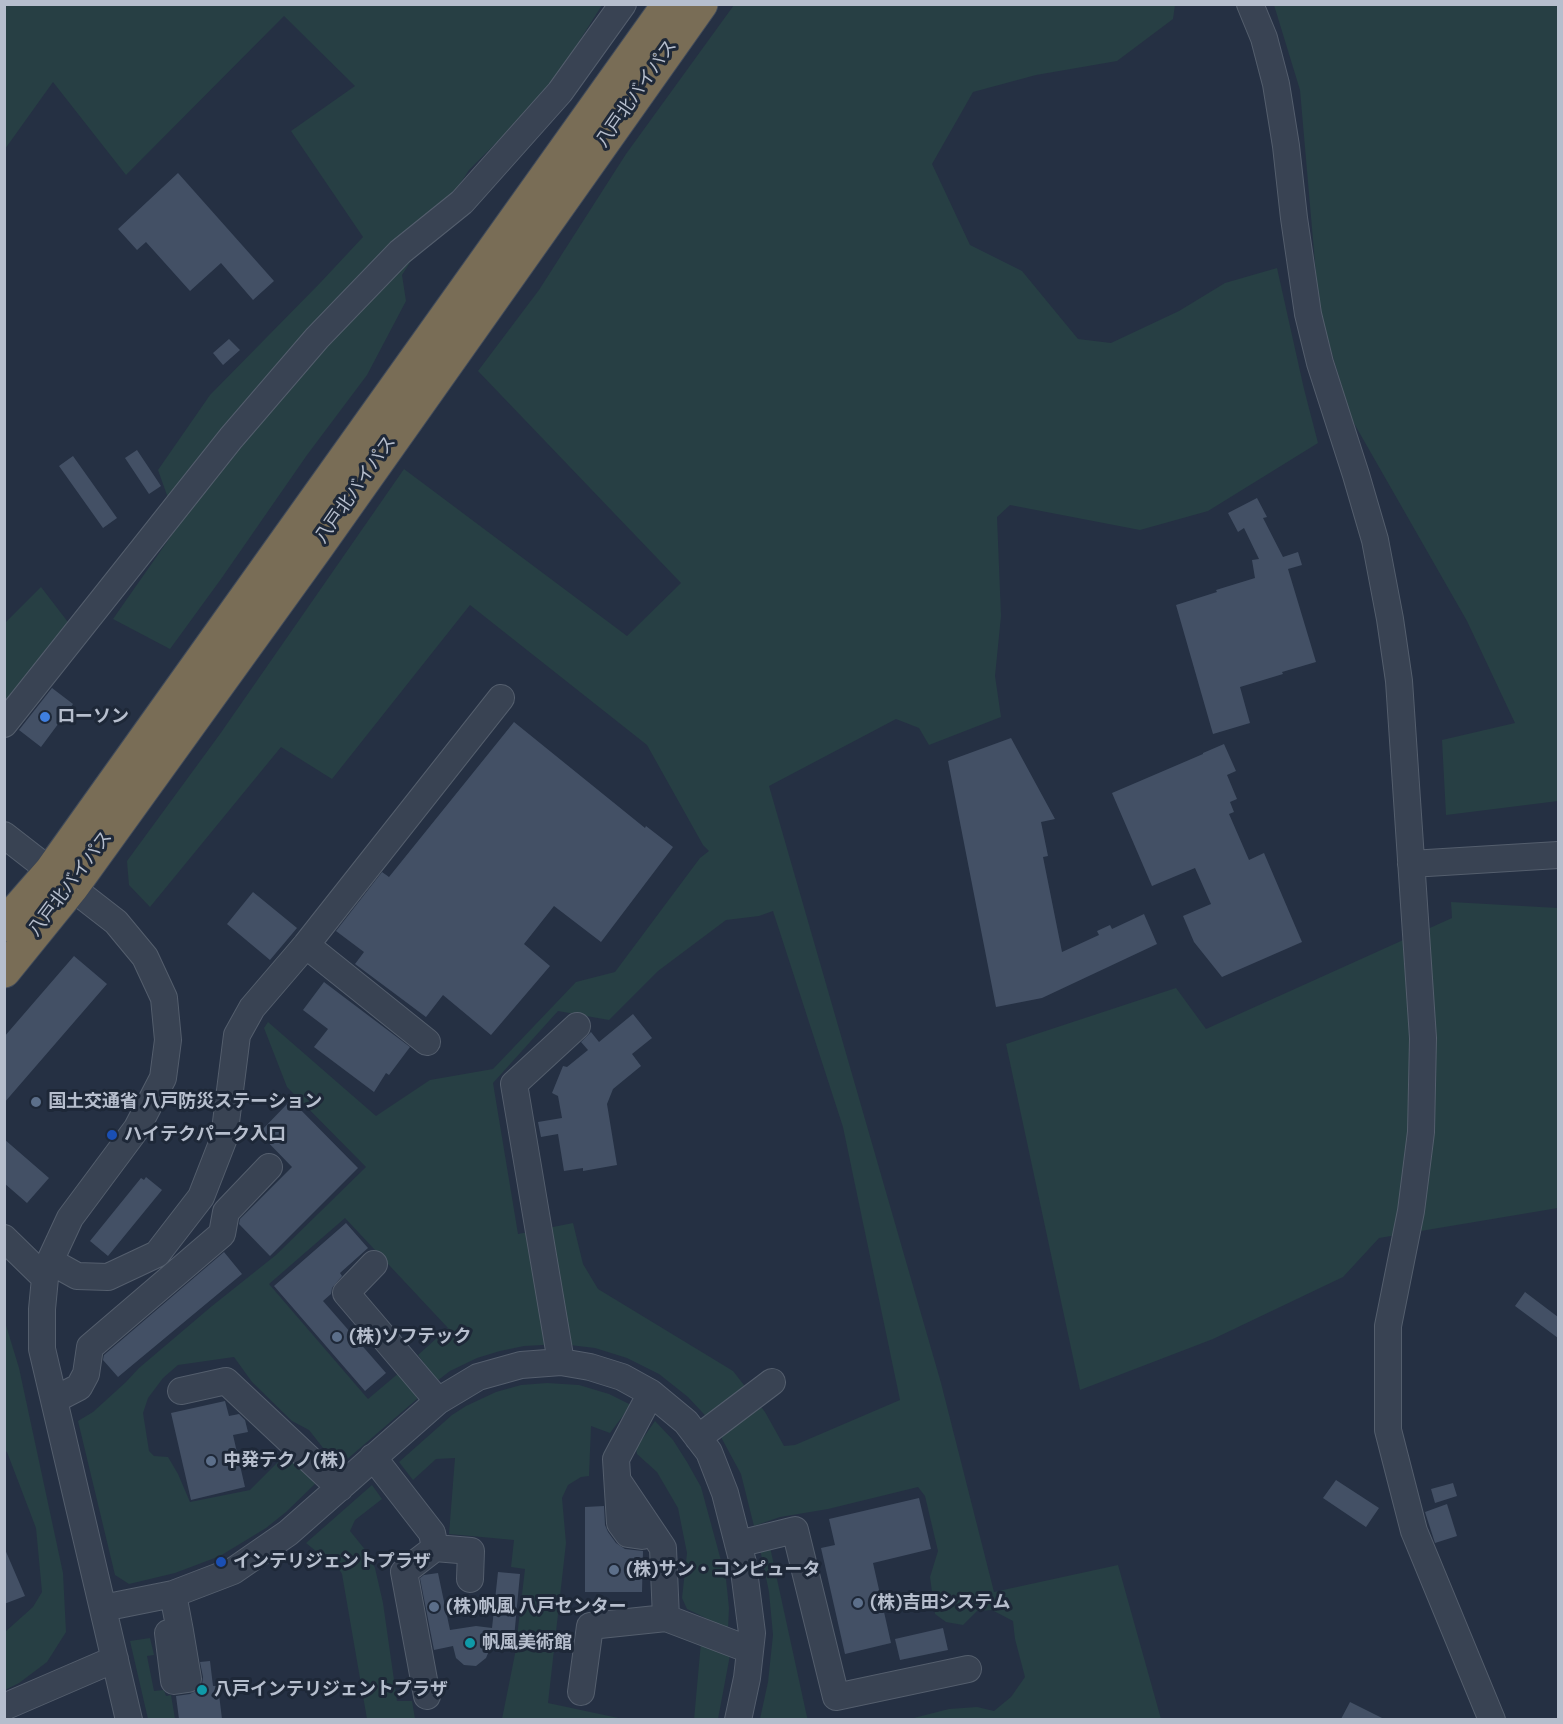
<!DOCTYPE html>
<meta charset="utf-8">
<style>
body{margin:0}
#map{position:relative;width:1563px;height:1724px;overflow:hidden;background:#253043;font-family:"DM Sans",sans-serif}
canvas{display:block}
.frame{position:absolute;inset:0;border:6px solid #b6becd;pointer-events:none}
</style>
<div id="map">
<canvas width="1563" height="1724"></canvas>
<div class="frame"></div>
</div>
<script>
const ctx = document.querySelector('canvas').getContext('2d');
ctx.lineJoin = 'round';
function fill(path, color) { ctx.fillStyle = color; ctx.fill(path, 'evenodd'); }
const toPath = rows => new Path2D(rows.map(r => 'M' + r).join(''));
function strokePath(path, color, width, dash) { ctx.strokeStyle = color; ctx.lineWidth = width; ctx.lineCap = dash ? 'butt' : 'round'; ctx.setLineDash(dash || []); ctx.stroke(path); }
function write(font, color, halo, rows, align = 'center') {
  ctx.font = font + ' "DM Sans","Noto Sans JP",sans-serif'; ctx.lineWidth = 6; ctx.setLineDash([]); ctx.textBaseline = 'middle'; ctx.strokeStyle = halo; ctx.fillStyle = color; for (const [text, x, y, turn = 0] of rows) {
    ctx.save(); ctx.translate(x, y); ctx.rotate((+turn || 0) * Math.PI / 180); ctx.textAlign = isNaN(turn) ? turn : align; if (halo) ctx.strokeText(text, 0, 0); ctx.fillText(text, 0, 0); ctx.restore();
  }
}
fill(toPath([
 [5,5,602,5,563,67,521,118,469,170,402,275,406,301,367,375,307,455,221,579,170,649,113,619,178,526,158,470,210,395,321,282,363,237,291,131,355,86,284,16,126,175,53,82,5,149],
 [734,5,1175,5,1173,19,1117,61,1036,75,973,92,932,164,970,245,1022,271,1078,339,1111,343,1179,311,1225,283,1277,268,1304,389,1318,443,1208,511,1140,530,1010,505,997,517,1001,616,995,676,1001,717,929,745,919,728,896,719,769,786,941,1383,994,1592,1118,1565,1161,1719,910,1719,949,1709,977,1707,994,1711,1011,1697,1025,1677,1015,1639,1013,1621,992,1610,977,1611,963,1625,946,1622,935,1614,930,1577,938,1551,925,1496,918,1487,828,1509,780,1517,754,1526,741,1474,715,1426,688,1397,659,1374,627,1358,595,1348,561,1344,524,1346,500,1351,477,1358,450,1371,437,1381,418,1355,448,1328,345,1218,269,1284,368,1399,400,1372,415,1391,417,1399,338,1467,309,1430,292,1421,252,1382,234,1357,178,1365,163,1378,148,1398,143,1413,149,1451,154,1456,168,1457,178,1474,190,1502,250,1490,282,1458,292,1455,319,1480,286,1512,266,1528,220,1556,175,1573,129,1584,115,1575,78,1421,93,1412,126,1382,139,1368,212,1306,276,1255,366,1167,287,1087,264,1028,268,1022,376,1116,430,1080,493,1069,576,982,615,972,700,858,709,851,703,845,647,745,470,605,332,779,281,747,150,907,129,885,127,861,220,734,404,469,627,636,681,583,478,371,539,290,626,154],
 [773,911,843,1127,900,1400,795,1445,784,1446,765,1412,733,1371,598,1289,583,1264,573,1223,518,1234,493,1083,558,1011,609,1020,658,971,726,920,759,916],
 [1274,5,1558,5,1558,801,1446,815,1442,740,1515,723,1467,621,1351,418,1319,309,1300,90],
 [41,587,71,626,5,709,5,623],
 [1451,902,1558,908,1558,1208,1379,1238,1343,1277,1213,1339,1080,1390,1006,1044,1176,988,1206,1029,1452,918],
 [5,1322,19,1368,63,1573,66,1632,47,1662,19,1683,5,1690,5,1632,33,1607,42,1592,36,1528,7,1452,5,1451],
 [547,1383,579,1385,609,1394,631,1405,610,1433,591,1426,589,1476,581,1477,568,1485,562,1498,566,1543,548,1703,623,1719,502,1719,515,1654,525,1569,511,1567,514,1540,449,1534,455,1458,436,1459,413,1480,399,1462,452,1415,466,1406,496,1392,521,1385],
 [655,1421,673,1440,687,1462,701,1487,726,1579,729,1608,728,1629,687,1609,682,1598,687,1553,678,1508,657,1472,637,1454,636,1448],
 [372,1485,382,1499,355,1520,350,1531,367,1552,375,1568,383,1603,397,1701,412,1701,415,1719,367,1719,342,1574,336,1564,317,1552,306,1543],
 [770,1547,807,1717,808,1719,760,1719,768,1682,773,1635,769,1592,760,1549],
 [150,1638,154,1655,147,1656,154,1691,164,1690,166,1696,171,1695,175,1719,148,1719,130,1641],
 [701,1642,730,1655,718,1719,694,1720]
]), '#273f44');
fill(toPath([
 [178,173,274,281,253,300,221,263,190,291,146,242,137,250,118,229],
 [229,339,240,350,223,365,213,353],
 [137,450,161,486,149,494,125,458],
 [73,456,117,518,103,528,59,466],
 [1257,498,1267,517,1263,518,1283,557,1298,552,1302,565,1288,569,1316,662,1282,672,1283,674,1240,687,1250,723,1213,734,1176,605,1217,592,1216,590,1255,578,1252,560,1259,559,1244,528,1238,532,1228,513],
 [52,688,73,704,41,747,19,730],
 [514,722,645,828,646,826,673,847,601,942,554,906,524,944,550,966,491,1035,443,995,426,1017,355,964,364,952,336,931,382,872,389,877],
 [1011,738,1055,819,1041,822,1048,856,1043,857,1062,952,1099,935,1097,931,1110,925,1112,929,1144,914,1157,944,1042,998,996,1007,948,761],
 [1224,744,1236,771,1227,775,1237,799,1230,802,1234,812,1229,814,1249,860,1264,853,1302,942,1222,977,1194,942,1183,916,1211,904,1195,868,1152,886,1112,793,1203,754,1203,753],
 [253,892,297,928,270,960,227,924],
 [74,956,107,984,4,1103,4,1037],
 [324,982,410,1047,389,1075,386,1073,374,1092,314,1047,328,1029,303,1010],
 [633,1014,652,1038,632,1054,641,1066,613,1089,607,1104,617,1165,583,1171,583,1168,564,1171,558,1134,541,1137,538,1122,562,1118,558,1096,552,1093,563,1066,567,1067,588,1050,581,1042,591,1032,599,1042],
 [291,1100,358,1168,270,1256,239,1224,240,1219,292,1167,259,1133],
 [4,1139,49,1178,27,1203,4,1183],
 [146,1177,162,1190,108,1256,90,1241,141,1178,144,1180],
 [346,1223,368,1248,340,1273,342,1276,332,1288,331,1294,323,1301,386,1373,365,1391,274,1286],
 [224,1252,242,1274,118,1377,103,1360,104,1355],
 [1525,1292,1558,1317,1558,1338,1515,1306],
 [225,1401,229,1416,239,1414,245,1420,248,1432,233,1435,245,1487,191,1500,171,1413],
 [1336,1480,1379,1508,1366,1527,1323,1498],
 [1453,1483,1457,1496,1435,1503,1431,1489],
 [919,1498,931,1549,873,1563,891,1643,845,1654,821,1548,835,1545,829,1519],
 [1447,1504,1457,1536,1435,1543,1425,1512],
 [604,1506,605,1525,608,1532,616,1543,625,1549,643,1551,642,1592,585,1592,585,1507],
 [4,1547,25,1596,4,1604],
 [498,1572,520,1574,513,1649,491,1646,486,1658,476,1666,464,1665,456,1658,453,1646,434,1650,420,1578,424,1575,438,1573,450,1630,476,1626,492,1628],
 [943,1628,948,1650,900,1660,895,1639],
 [210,1661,213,1686,218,1686,222,1719,179,1719,176,1696,190,1694,198,1690,202,1685,203,1677,200,1662],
 [1350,1702,1384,1719,1341,1719]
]), '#435065');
const minor = toPath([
 [1250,4,1264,38,1276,84,1286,146,1294,218,1308,314,1320,363,1356,475,1375,540,1390,619,1399,681,1423,1038,1421,1132,1411,1211,1388,1326,1388,1430,1414,1531,1492,1720],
 [4,724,231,438,317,338,400,252,462,202,560,92,623,4],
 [4,835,116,922,145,957,164,998,168,1040,163,1078,137,1128,70,1218,50,1261,45,1278,42,1309,42,1349,129,1720],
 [1411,864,1558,855],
 [306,945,427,1042],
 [4,1238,45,1278],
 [50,1261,77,1276,108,1277,157,1254,201,1197,224,1138,237,1035,252,1008,306,945,501,698],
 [374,1264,346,1293,438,1401],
 [561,1362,514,1084,577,1026],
 [181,1391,226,1381,340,1488],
 [651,1393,616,1459,620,1523,628,1534,642,1536,653,1533,663,1548,666,1618,750,1650],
 [54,1400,79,1387,86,1374,90,1347,222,1234,226,1212,269,1167],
 [698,1438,772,1382],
 [373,1457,432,1533,435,1548,471,1551,470,1579],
 [618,1481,653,1533],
 [738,1544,795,1530,836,1697,968,1669],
 [173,1594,180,1631,188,1679,174,1681,168,1633,180,1631],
 [103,1608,173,1594,233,1571,288,1533,438,1401,478,1377,521,1365,561,1362,590,1367,622,1377,651,1393,686,1422,709,1452,725,1493,743,1563,752,1633,747,1678,738,1720],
 [581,1692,590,1626,666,1618],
 [427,1696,404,1572,435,1548],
 [4,1707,115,1659]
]);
const highway = toPath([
 [4,925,51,871,669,4],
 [4,971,72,887,317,547,701,4]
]);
strokePath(minor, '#545e6d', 28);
strokePath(highway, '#414b5a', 35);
strokePath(minor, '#394353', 26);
strokePath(highway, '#796d56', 33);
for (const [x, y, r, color] of [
 [45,717,6,"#3f7fe0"],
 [36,1102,6,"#5c6f8a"],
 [112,1135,6,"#1a4fb4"],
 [337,1337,6,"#5c6f8a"],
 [211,1461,6,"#5c6f8a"],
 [221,1562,6,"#1a4fb4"],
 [614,1570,6,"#5c6f8a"],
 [858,1603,6,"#5c6f8a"],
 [434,1607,6,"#5c6f8a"],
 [470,1643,6,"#0f9aa8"],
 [202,1690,6,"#0f9aa8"]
]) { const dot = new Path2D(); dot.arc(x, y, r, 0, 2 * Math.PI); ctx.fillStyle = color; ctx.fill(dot); strokePath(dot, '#1e2838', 2); }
write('18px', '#b6becd', '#1e2838', [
 ["八戸北バイパス",637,94,-55],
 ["八戸北バイパス",356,490,-55],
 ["八戸北バイパス",71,884,-53]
]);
write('bold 18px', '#b6becd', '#1e2838', [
 ["ローソン",57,717],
 ["国土交通省 八戸防災ステーション",48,1102],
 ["ハイテクパーク入口",124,1135],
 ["(株)ソフテック",349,1337],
 ["中発テクノ(株)",223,1461],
 ["インテリジェントプラザ",233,1562],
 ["(株)サン・コンピュータ",626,1570],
 ["(株)吉田システム",870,1603],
 ["(株)帆風 八戸センター",446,1607],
 ["帆風美術館",482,1643],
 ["八戸インテリジェントプラザ",214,1690]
], 'left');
</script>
